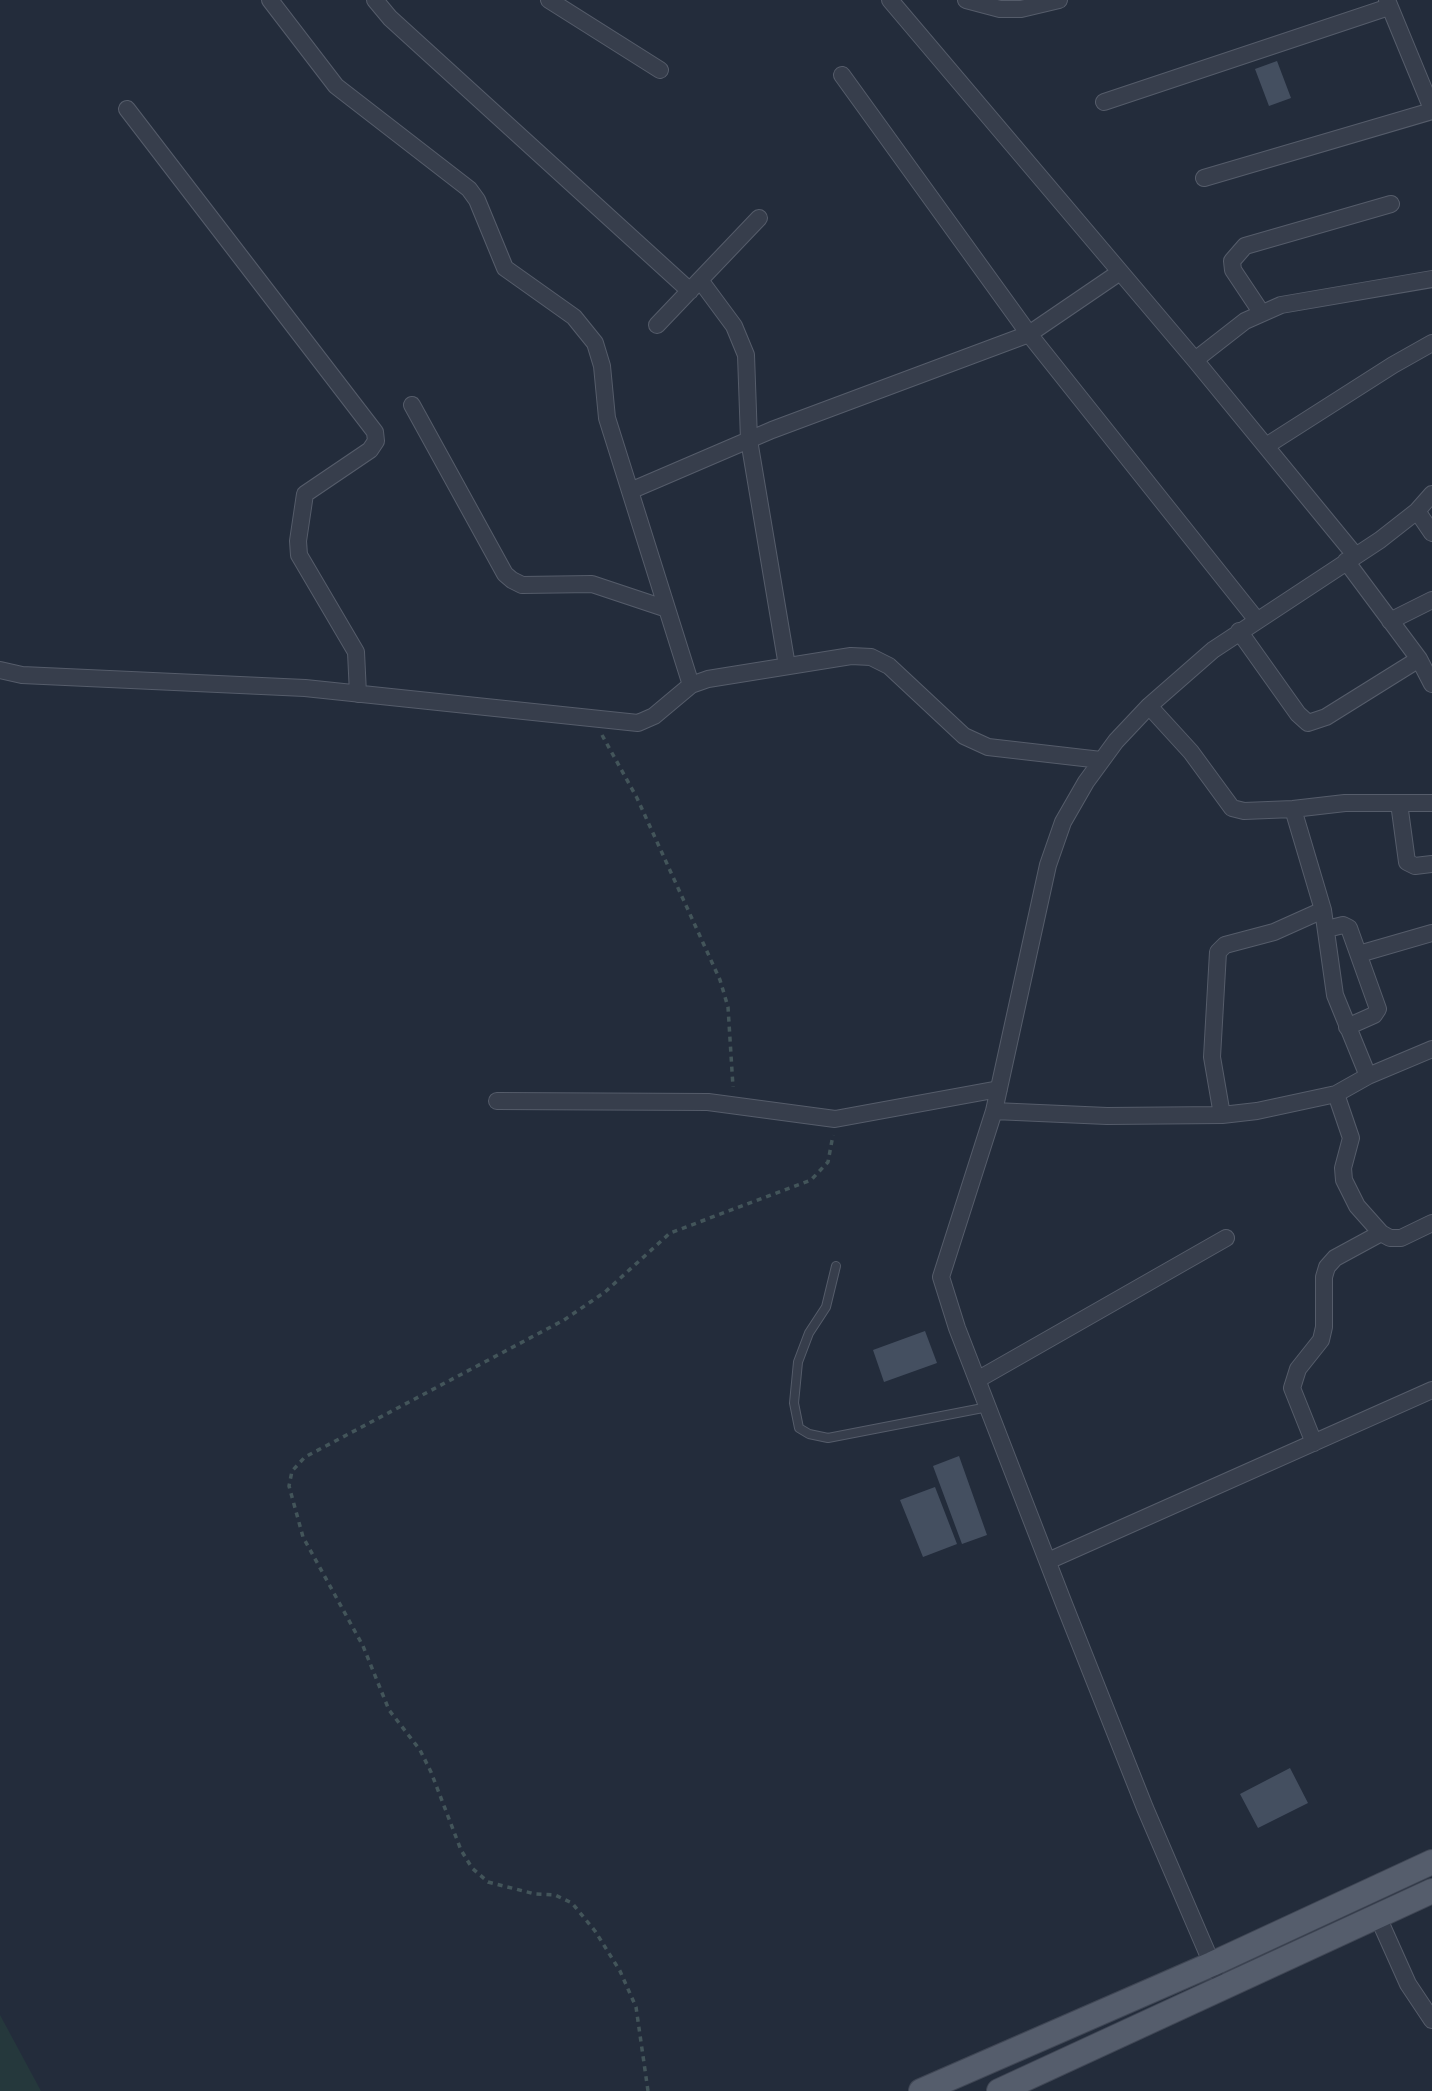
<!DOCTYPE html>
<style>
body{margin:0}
canvas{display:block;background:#232c3b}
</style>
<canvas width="1432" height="2091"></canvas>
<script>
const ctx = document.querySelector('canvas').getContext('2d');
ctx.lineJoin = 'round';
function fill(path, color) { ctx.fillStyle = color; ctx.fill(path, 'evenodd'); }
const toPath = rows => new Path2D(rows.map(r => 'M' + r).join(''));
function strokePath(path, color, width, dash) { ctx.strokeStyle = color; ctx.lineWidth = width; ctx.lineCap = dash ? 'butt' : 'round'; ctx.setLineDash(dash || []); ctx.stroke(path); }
fill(toPath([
 [0,2015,41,2091,0,2091]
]), '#25383c');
fill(toPath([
 [1277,61,1291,98,1269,106,1255,69],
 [925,1331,937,1363,884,1382,873,1350],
 [959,1456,987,1535,962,1544,933,1466],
 [935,1487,957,1544,923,1557,900,1500],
 [1290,1768,1308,1803,1258,1828,1240,1794]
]), '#444f60');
const lane = toPath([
 [836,1266,826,1307,809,1333,798,1362,794,1403,799,1428,809,1434,828,1438,988,1407]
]);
const street = toPath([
 [270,0,336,86,469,189,477,200,505,268,574,317,595,343,602,366,607,418,691,685],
 [375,0,390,18,690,291],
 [549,0,660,70],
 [890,0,1195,360,1355,555],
 [966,0,1000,9,1021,9,1059,0],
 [1387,0,1432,109],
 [842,75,1029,334,1256,619],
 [1104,102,1389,7],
 [127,109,375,432,376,441,370,450,305,494,298,541,299,555,356,652,358,694],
 [1204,178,1432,111],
 [700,280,734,326,746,355,749,440,787,666],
 [1261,312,1233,270,1232,261,1245,246,1391,204],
 [657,325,759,218],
 [1195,360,1245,321,1281,305,1432,279],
 [412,405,505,574,512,580,522,585,592,584,667,609],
 [1266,446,1393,365,1432,343],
 [630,491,772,430,1029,334,1120,272],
 [1417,511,1432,533],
 [1346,561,1419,659,1432,684],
 [1390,621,1432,600],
 [1239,631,1298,714,1308,723,1326,717,1419,659],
 [0,670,22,675,305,688,638,723,654,716,691,685,708,679,851,656,871,657,889,666,964,736,988,747,1101,760],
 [1149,706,1191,752,1232,808,1244,811,1293,809,1345,803,1432,803],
 [1399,803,1407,862,1415,866,1432,864],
 [1293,809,1323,910,1335,995,1368,1076],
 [1327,929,1343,925,1349,928,1378,1009,1374,1015,1347,1027],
 [1359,954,1432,933],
 [1336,1094,1351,1138,1343,1168,1344,1180,1357,1206,1381,1233,1390,1238,1401,1238,1432,1223],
 [497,1101,708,1102,835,1119,999,1089],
 [994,1111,1107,1116,1222,1115,1257,1111,1336,1094,1368,1076,1432,1049],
 [1222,1115,1212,1057,1218,952,1225,945,1274,932,1323,910],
 [977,1380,1226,1238],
 [1314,1443,1292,1388,1298,1369,1321,1340,1324,1327,1324,1277,1327,1267,1335,1258,1381,1233],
 [1048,1561,1432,1390],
 [1378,1917,1408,1984,1432,2020],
 [1215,1971,1145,1808,1064,1604,957,1328,941,1277,994,1111,1048,865,1063,822,1086,782,1116,741,1149,706,1213,650,1380,540,1417,511,1432,494]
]);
const primary = toPath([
 [921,2091,1212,1964,1432,1862],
 [999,2091,1432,1891]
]);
strokePath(lane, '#555c6a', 10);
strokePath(street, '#555c6a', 18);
strokePath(primary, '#404755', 26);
strokePath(toPath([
 [602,735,637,798,720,980,728,1007,733,1087],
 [648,2091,636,2007,620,1971,595,1931,572,1903,555,1895,535,1894,488,1882,472,1868,461,1850,431,1772,420,1750,389,1710,363,1646,303,1537,289,1486,292,1471,305,1457,564,1320,605,1292,670,1233,811,1180,828,1162,833,1135]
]), '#43555a', 3.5, [5, 5]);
strokePath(lane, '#373e4c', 8);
strokePath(street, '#373e4c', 16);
strokePath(primary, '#555d6c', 24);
</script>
